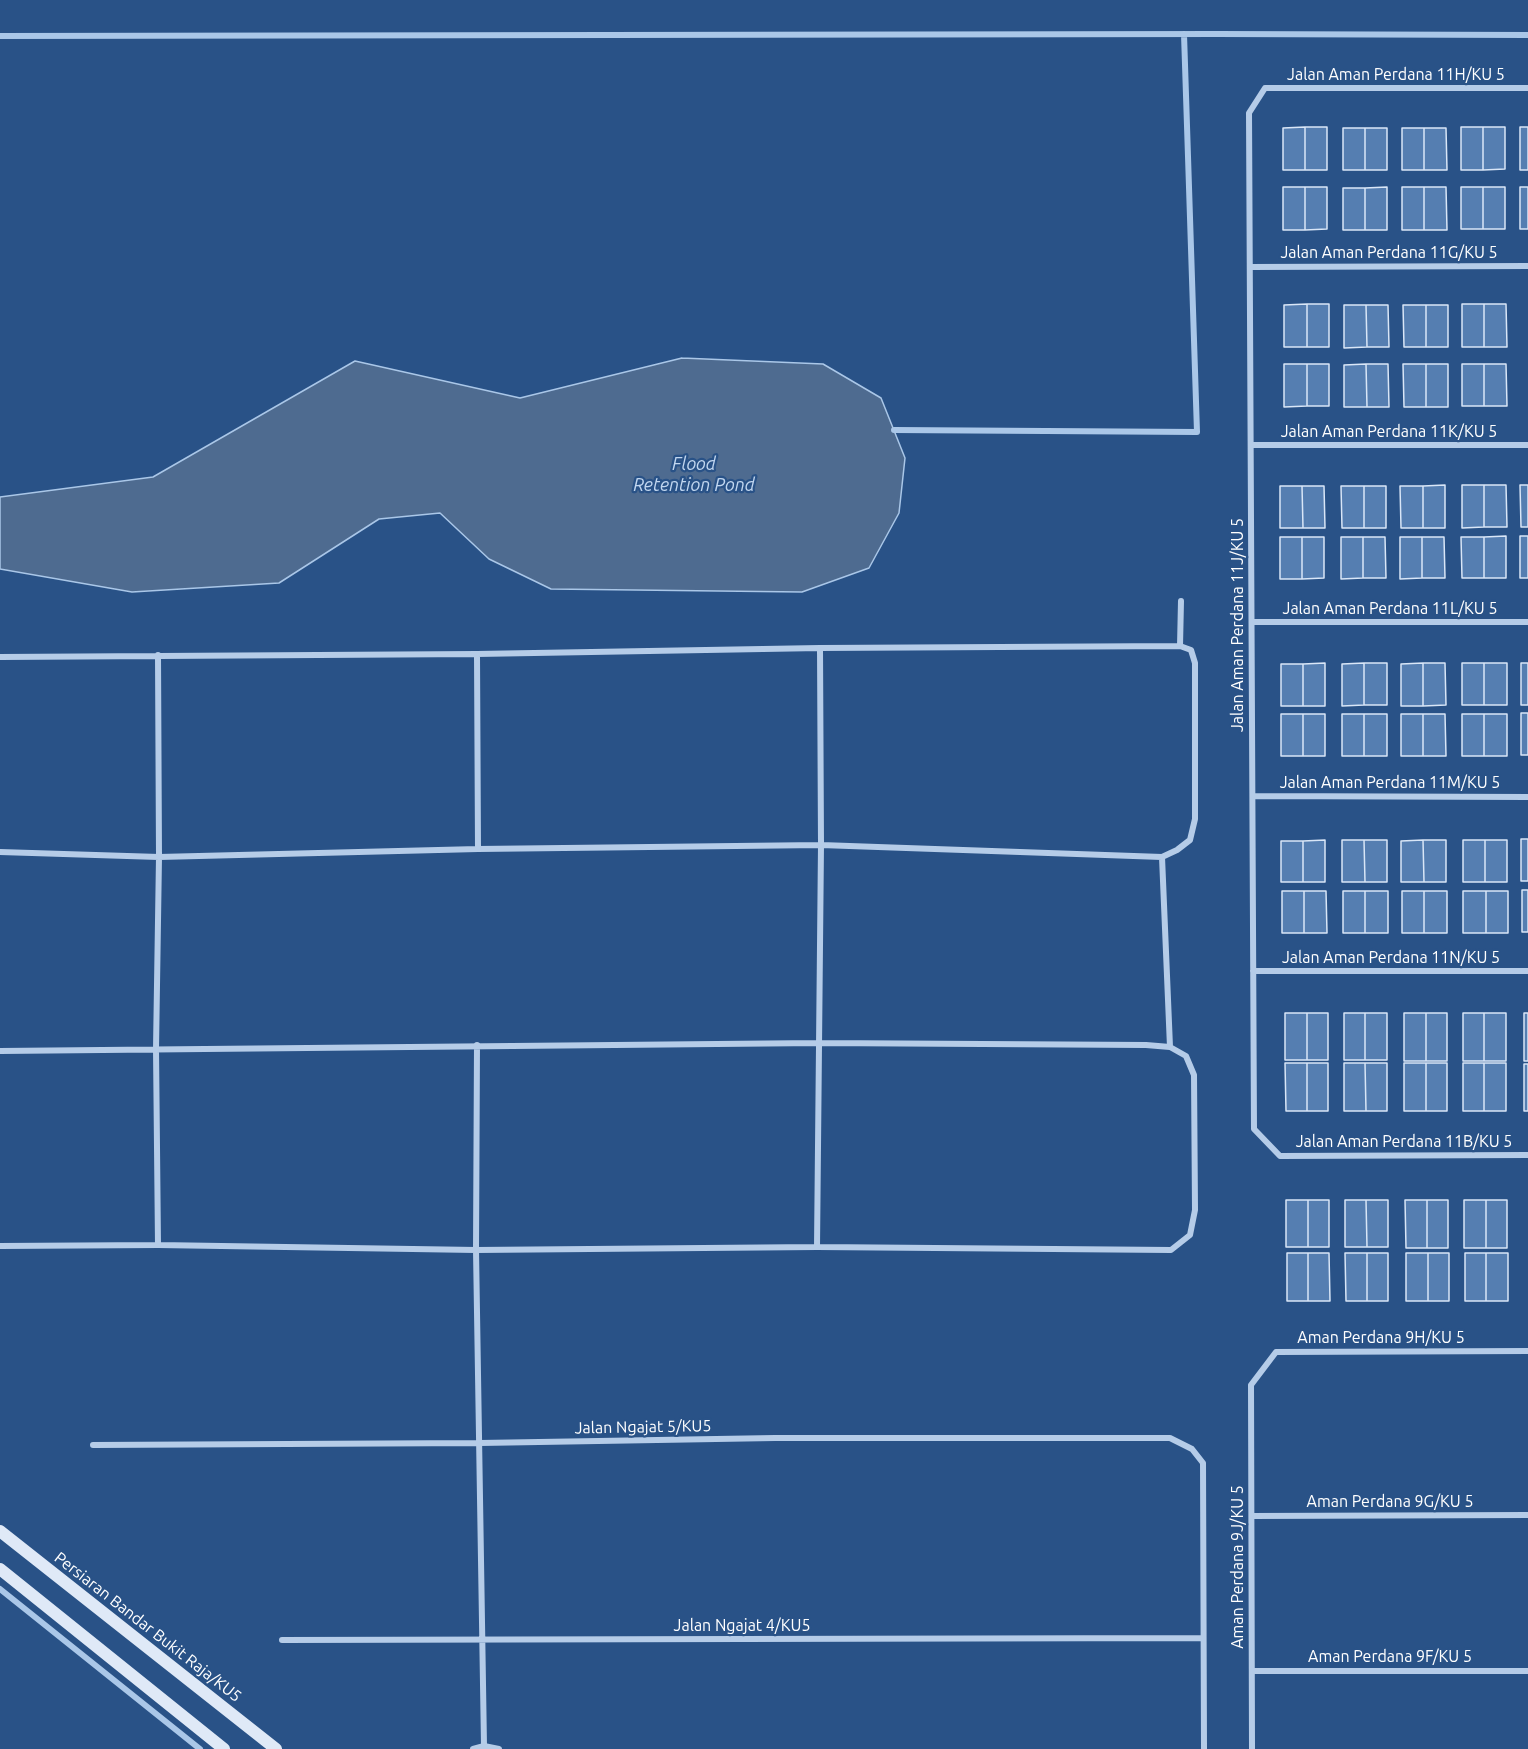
<!DOCTYPE html>
<style>
body{margin:0}
canvas{display:block;background:#295287}
</style>
<canvas width="1528" height="1749"></canvas>
<script>
const ctx = document.querySelector('canvas').getContext('2d');
ctx.lineJoin = 'round';
function fill(path, color) { ctx.fillStyle = color; ctx.fill(path, 'evenodd'); }
const toPath = rows => new Path2D(rows.map(r => 'M' + r).join(''));
function strokePath(path, color, width, dash) { ctx.strokeStyle = color; ctx.lineWidth = width; ctx.lineCap = dash ? 'butt' : 'round'; ctx.setLineDash(dash || []); ctx.stroke(path); }
function write(font, color, halo, rows, align = 'center') {
  ctx.font = font + ' Ubuntu,sans-serif'; ctx.lineWidth = 4.5; ctx.setLineDash([]); ctx.textBaseline = 'middle'; ctx.strokeStyle = halo; ctx.fillStyle = color; for (const [text, x, y, turn = 0] of rows) {
    ctx.save(); ctx.translate(x, y); ctx.rotate((+turn || 0) * Math.PI / 180); ctx.textAlign = isNaN(turn) ? turn : align; if (halo) ctx.strokeText(text, 0, 0); ctx.fillText(text, 0, 0); ctx.restore();
  }
}
const water = toPath([
 [682,358,823,364,881,398,905,458,899,513,869,568,802,592,551,589,489,559,440,513,379,519,279,583,132,592,0,569,0,497,153,477,355,361,520,398,682,358]
]);
fill(water, '#4e6b90');
strokePath(water, '#aac7e8', 1.5);
strokePath(toPath([
 [0,36,1217,34,1528,35],
 [894,430,1197,432,1184,34],
 [0,1589,200,1749]
]), '#aac7e8', 6);
const building = toPath([
 [1305,127,1327,127,1327,170,1305,170,1305,127],
 [1305,127,1305,170,1283,170,1283,128,1305,127],
 [1461,127,1483,127,1483,170,1461,170,1461,127],
 [1483,127,1505,127,1505,169,1483,170,1483,127],
 [1520,127,1528,127,1528,170,1520,170,1520,127],
 [1343,128,1365,128,1365,170,1343,170,1343,128],
 [1365,128,1387,128,1387,170,1365,170,1365,128],
 [1402,128,1424,128,1424,170,1402,170,1402,128],
 [1424,128,1446,128,1447,170,1424,170,1424,128],
 [1283,187,1305,187,1305,230,1283,230,1283,187],
 [1305,187,1327,187,1327,229,1305,230,1305,187],
 [1387,187,1387,230,1365,230,1365,188,1387,187],
 [1402,187,1424,187,1424,230,1402,230,1402,187],
 [1424,187,1446,187,1447,230,1424,230,1424,187],
 [1461,187,1483,187,1483,229,1461,229,1461,187],
 [1483,187,1505,187,1505,229,1483,229,1483,187],
 [1520,187,1528,187,1528,229,1520,229,1520,187],
 [1343,188,1365,188,1365,230,1343,230,1343,188],
 [1307,304,1329,304,1329,347,1307,347,1307,304],
 [1307,304,1307,347,1284,347,1284,305,1307,304],
 [1462,304,1484,304,1484,347,1462,347,1462,304],
 [1484,304,1506,304,1507,347,1484,347,1484,304],
 [1344,305,1366,305,1367,347,1344,348,1344,305],
 [1366,305,1388,305,1389,347,1367,347,1366,305],
 [1403,305,1426,305,1426,347,1404,347,1403,305],
 [1426,305,1448,305,1448,347,1426,347,1426,305],
 [1284,364,1307,364,1307,406,1284,407,1284,364],
 [1307,364,1329,364,1329,406,1307,406,1307,364],
 [1366,364,1388,364,1389,407,1367,407,1366,364],
 [1366,364,1367,407,1344,407,1344,365,1366,364],
 [1403,364,1426,364,1426,407,1404,407,1403,364],
 [1426,364,1448,364,1448,407,1426,407,1426,364],
 [1462,364,1484,364,1484,406,1462,406,1462,364],
 [1484,364,1506,364,1507,406,1484,406,1484,364],
 [1445,485,1445,528,1423,528,1423,486,1445,485],
 [1462,485,1484,485,1484,527,1462,528,1462,485],
 [1484,485,1506,485,1507,527,1484,527,1484,485],
 [1520,485,1528,485,1528,527,1521,527,1520,485],
 [1280,486,1302,486,1303,528,1280,528,1280,486],
 [1302,486,1324,486,1325,528,1303,528,1302,486],
 [1341,486,1364,486,1364,528,1342,528,1341,486],
 [1364,486,1386,486,1386,528,1364,528,1364,486],
 [1400,486,1423,486,1423,528,1401,528,1400,486],
 [1506,536,1506,578,1484,578,1484,537,1506,536],
 [1520,536,1528,536,1528,578,1520,578,1520,536],
 [1280,537,1302,537,1302,579,1280,579,1280,537],
 [1302,537,1324,537,1324,578,1302,579,1302,537],
 [1341,537,1363,537,1363,578,1341,579,1341,537],
 [1363,537,1385,537,1386,578,1363,578,1363,537],
 [1400,537,1422,537,1422,578,1400,579,1400,537],
 [1422,537,1444,537,1445,578,1422,578,1422,537],
 [1461,537,1484,537,1484,578,1462,578,1461,537],
 [1325,663,1325,706,1303,706,1303,664,1325,663],
 [1364,663,1387,663,1387,705,1364,705,1364,663],
 [1364,663,1364,705,1342,706,1342,664,1364,663],
 [1423,663,1445,663,1446,705,1423,706,1423,663],
 [1423,663,1423,706,1401,706,1401,664,1423,663],
 [1462,663,1484,663,1484,705,1462,705,1462,663],
 [1484,663,1507,663,1507,705,1484,705,1484,663],
 [1521,663,1528,663,1528,705,1521,705,1521,663],
 [1281,664,1303,664,1303,706,1281,706,1281,664],
 [1521,713,1528,713,1528,755,1521,755,1521,713],
 [1281,714,1303,714,1303,756,1281,756,1281,714],
 [1303,714,1325,714,1325,756,1303,756,1303,714],
 [1342,714,1364,714,1364,756,1342,756,1342,714],
 [1364,714,1387,714,1387,756,1364,756,1364,714],
 [1401,714,1423,714,1423,756,1401,756,1401,714],
 [1423,714,1445,714,1446,756,1423,756,1423,714],
 [1462,714,1484,714,1484,756,1462,756,1462,714],
 [1484,714,1507,714,1507,756,1484,756,1484,714],
 [1521,839,1528,839,1528,881,1521,881,1521,839],
 [1325,840,1325,882,1303,882,1303,841,1325,840],
 [1342,840,1364,840,1365,882,1342,882,1342,840],
 [1364,840,1387,840,1387,882,1365,882,1364,840],
 [1423,840,1446,840,1446,882,1424,882,1423,840],
 [1423,840,1424,882,1401,882,1401,841,1423,840],
 [1463,840,1485,840,1485,882,1463,882,1463,840],
 [1485,840,1507,840,1507,882,1485,882,1485,840],
 [1281,841,1303,841,1303,882,1281,882,1281,841],
 [1522,890,1528,890,1528,932,1522,932,1522,890],
 [1282,891,1304,891,1304,933,1282,933,1282,891],
 [1304,891,1326,891,1327,933,1304,933,1304,891],
 [1343,891,1365,891,1365,933,1343,933,1343,891],
 [1365,891,1388,891,1388,933,1365,933,1365,891],
 [1402,891,1424,891,1424,933,1402,933,1402,891],
 [1424,891,1447,891,1447,933,1424,933,1424,891],
 [1463,891,1486,891,1486,933,1463,933,1463,891],
 [1486,891,1508,891,1508,933,1486,933,1486,891],
 [1285,1013,1307,1013,1307,1060,1285,1060,1285,1013],
 [1307,1013,1328,1013,1328,1060,1307,1060,1307,1013],
 [1344,1013,1365,1013,1365,1060,1344,1060,1344,1013],
 [1365,1013,1387,1013,1387,1060,1365,1060,1365,1013],
 [1404,1013,1426,1013,1426,1061,1404,1061,1404,1013],
 [1426,1013,1447,1013,1447,1061,1426,1061,1426,1013],
 [1463,1013,1484,1013,1484,1061,1463,1061,1463,1013],
 [1484,1013,1506,1013,1506,1061,1484,1061,1484,1013],
 [1524,1013,1528,1013,1528,1061,1524,1061,1524,1013],
 [1285,1063,1307,1063,1307,1111,1286,1111,1285,1063],
 [1307,1063,1328,1063,1328,1111,1307,1111,1307,1063],
 [1344,1063,1365,1063,1366,1111,1344,1111,1344,1063],
 [1365,1063,1387,1063,1387,1111,1366,1111,1365,1063],
 [1404,1063,1426,1063,1426,1111,1404,1111,1404,1063],
 [1426,1063,1447,1063,1447,1111,1426,1111,1426,1063],
 [1463,1063,1484,1063,1484,1111,1463,1111,1463,1063],
 [1484,1063,1506,1063,1506,1111,1484,1111,1484,1063],
 [1524,1064,1528,1064,1528,1111,1524,1111,1524,1064],
 [1286,1200,1308,1200,1308,1247,1286,1247,1286,1200],
 [1308,1200,1329,1200,1329,1247,1308,1247,1308,1200],
 [1345,1200,1366,1200,1367,1247,1345,1247,1345,1200],
 [1366,1200,1388,1200,1388,1247,1367,1247,1366,1200],
 [1405,1200,1427,1200,1427,1248,1406,1248,1405,1200],
 [1427,1200,1448,1200,1448,1248,1427,1248,1427,1200],
 [1464,1200,1486,1200,1486,1248,1464,1248,1464,1200],
 [1486,1200,1507,1200,1507,1248,1486,1248,1486,1200],
 [1287,1253,1308,1253,1308,1301,1287,1301,1287,1253],
 [1308,1253,1329,1253,1330,1301,1308,1301,1308,1253],
 [1345,1253,1367,1253,1367,1301,1346,1301,1345,1253],
 [1367,1253,1388,1253,1388,1301,1367,1301,1367,1253],
 [1406,1253,1428,1253,1428,1301,1406,1301,1406,1253],
 [1428,1253,1449,1253,1449,1301,1428,1301,1428,1253],
 [1465,1253,1486,1253,1486,1301,1465,1301,1465,1253],
 [1486,1253,1508,1253,1508,1301,1486,1301,1486,1253]
]);
fill(building, '#557eb1');
strokePath(building, '#d9e6f7', 1.5);
strokePath(toPath([
 [1528,88,1265,88,1249,113,1254,1129,1280,1156,1528,1155],
 [1250,267,1528,266],
 [1251,445,1528,445],
 [1252,622,1528,622],
 [1180,646,1181,601],
 [477,654,478,849],
 [0,657,477,654,820,648,1180,646,1191,650,1195,663,1195,819,1190,840,1177,850,1162,857,821,845,478,849,159,857,0,852],
 [1253,796,1528,797],
 [1162,857,1170,1047],
 [1253,971,1528,971],
 [477,1045,476,1250,484,1746],
 [0,1051,819,1043,1146,1045,1170,1047,1186,1056,1194,1075,1195,1210,1190,1235,1171,1250,817,1247,476,1250,158,1245,0,1246],
 [158,1245,156,1049,159,857,158,655],
 [817,1247,821,845,820,648],
 [93,1445,480,1443,775,1438,1170,1438,1192,1449,1203,1463,1204,1749],
 [1252,1516,1528,1515],
 [282,1640,1202,1638],
 [1252,1671,1528,1671],
 [473,1749,484,1746,499,1749],
 [1252,1749,1251,1385,1276,1352,1528,1351]
]), '#b5cce8', 6);
strokePath(toPath([
 [0,1531,276,1749],
 [0,1569,224,1749]
]), '#dfe9f7', 12);
write('16px', '#fff', '#295287', [
 ["Jalan Aman Perdana 11H/KU 5",1396,75],
 ["Jalan Aman Perdana 11G/KU 5",1389,253],
 ["Jalan Aman Perdana 11K/KU 5",1389,432],
 ["Jalan Aman Perdana 11L/KU 5",1390,609],
 ["Jalan Aman Perdana 11J/KU 5",1238,625,-90],
 ["Jalan Aman Perdana 11M/KU 5",1390,783],
 ["Jalan Aman Perdana 11N/KU 5",1391,958],
 ["Jalan Aman Perdana 11B/KU 5",1404,1142],
 ["Aman Perdana 9H/KU 5",1381,1338],
 ["Jalan Ngajat 5/KU5",643,1427,-1],
 ["Aman Perdana 9G/KU 5",1390,1502],
 ["Aman Perdana 9J/KU 5",1238,1567,-90],
 ["Jalan Ngajat 4/KU5",742,1626],
 ["Persiaran Bandar Bukit Raja/KU5",148,1627,38],
 ["Aman Perdana 9F/KU 5",1390,1657]
]);
write('italic 18px', '#c1d6ef', '#295287', [
 ["Flood",694,464],
 ["Retention Pond",694,485]
]);
</script>
